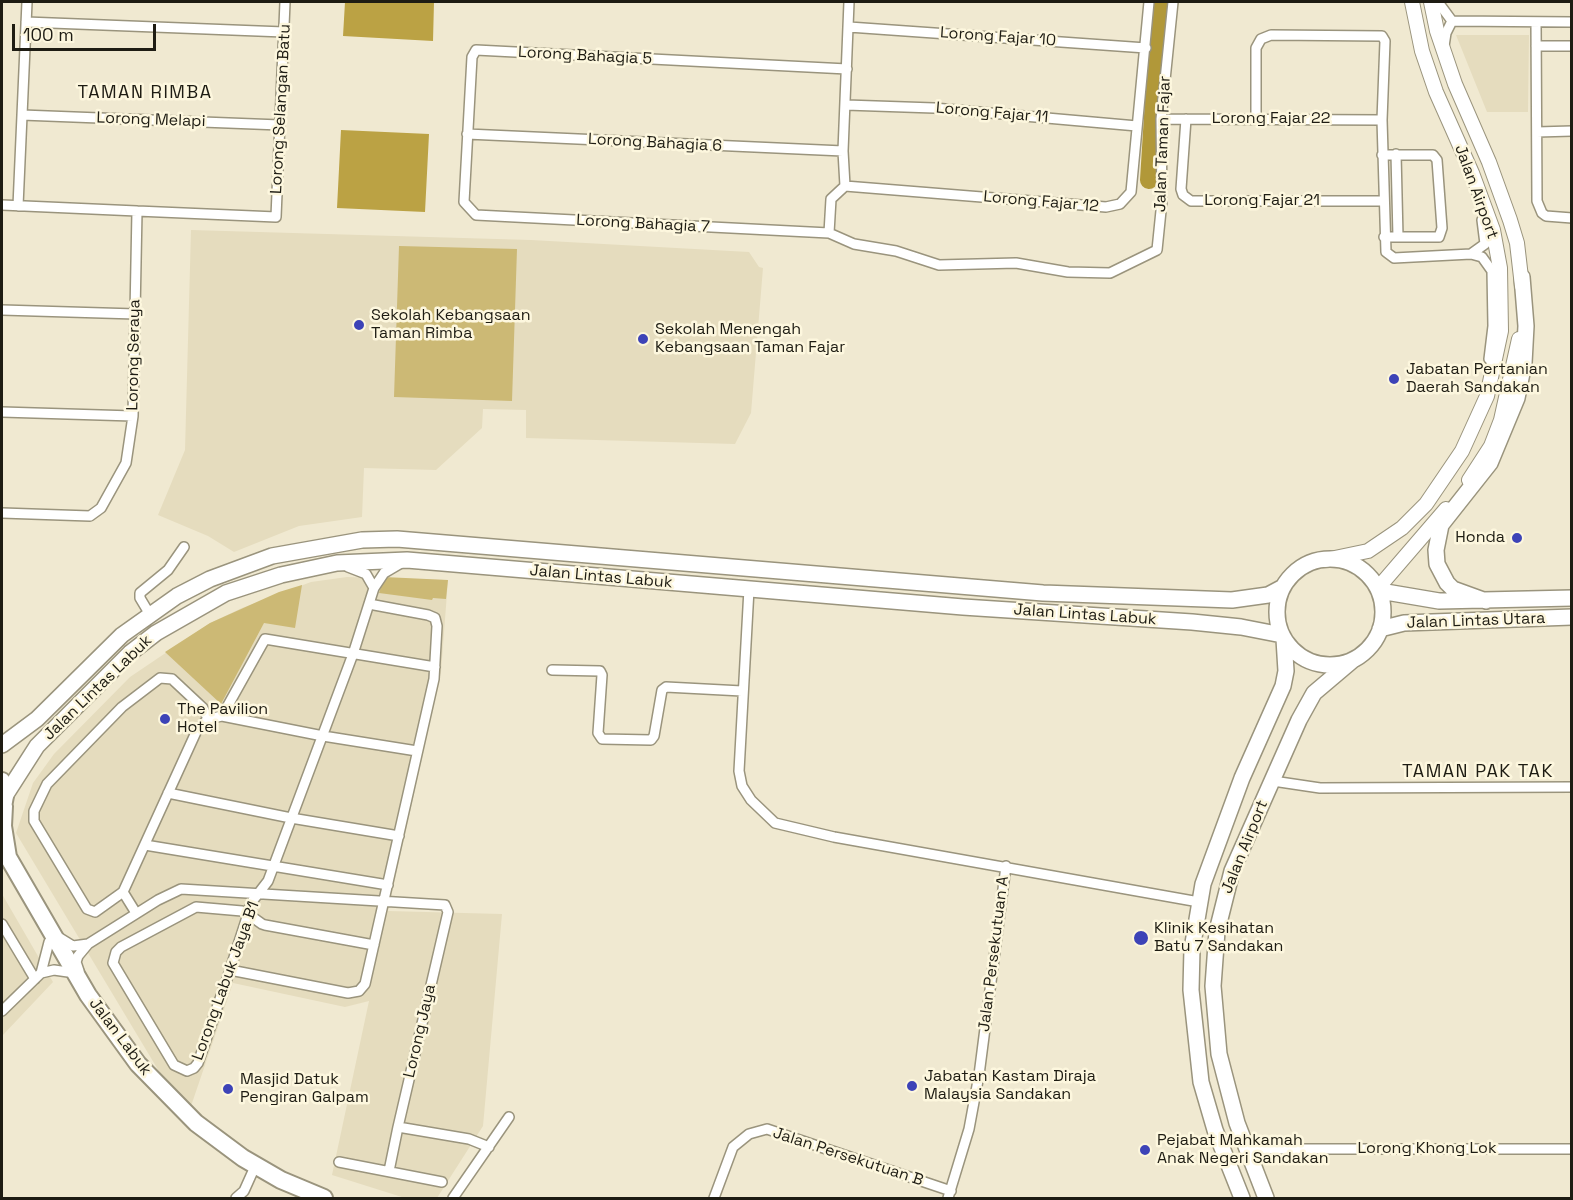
<!DOCTYPE html>
<style>
body{margin:0}
#map{position:relative;width:1573px;height:1200px;overflow:hidden;background:#f0e9d1;font-family:"Space Grotesk",sans-serif}
canvas{display:block}
.frame{position:absolute;inset:0;border:3px solid #1e1c13;pointer-events:none}
.scale{position:absolute;left:12px;top:24px;width:144px;height:27px;box-sizing:border-box;border:3px solid #1e1c13;border-top:0;padding-left:8px;font-size:18px;line-height:21px;white-space:nowrap;color:#1e1c13;-webkit-text-stroke:4px #fdf7de;paint-order:stroke}
</style>
<div id="map">
<canvas width="1573" height="1200"></canvas>
<div class="frame"></div>
<div class="scale">100 m</div>
</div>
<script>
const ctx = document.querySelector('canvas').getContext('2d');
ctx.lineJoin = 'round';
function fill(path, color) { ctx.fillStyle = color; ctx.fill(path, 'evenodd'); }
const toPath = rows => new Path2D(rows.map(r => 'M' + r).join(''));
function strokePath(path, color, width, dash) { ctx.strokeStyle = color; ctx.lineWidth = width; ctx.lineCap = dash ? 'butt' : 'round'; ctx.setLineDash(dash || []); ctx.stroke(path); }
function write(font, color, halo, rows, align = 'center') {
  ctx.font = font + ' "Space Grotesk",sans-serif'; ctx.lineWidth = 5; ctx.setLineDash([]); ctx.textBaseline = 'middle'; ctx.strokeStyle = halo; ctx.fillStyle = color; for (const [text, x, y, turn = 0] of rows) {
    ctx.save(); ctx.translate(x, y); ctx.rotate((+turn || 0) * Math.PI / 180); ctx.textAlign = isNaN(turn) ? turn : align; if (halo) ctx.strokeText(text, 0, 0); ctx.fillText(text, 0, 0); ctx.restore();
  }
}
fill(toPath([
 [1456,35,1529,35,1528,112,1487,112],
 [191,230,531,240,749,252,759,267,763,268,751,413,735,444,526,438,526,410,483,409,482,428,436,470,364,468,362,517,299,526,234,552,208,536,158,515,185,450],
 [347,577,448,580,441,672,388,911,502,914,483,1126,437,1198,405,1198,332,1175,369,1001,345,1007,233,983,191,1106,169,1088,16,833,33,783,54,754,130,677,210,623,242,608,311,582],
 [2,894,53,982,2,1036]
]), '#e5dcbe');
fill(toPath([
 [399,246,517,249,512,401,394,397],
 [384,577,448,580,446,599,433,598,432,600,379,593],
 [302,585,295,628,264,623,221,704,165,652,210,623,279,592]
]), '#ccb975');
fill(toPath([
 [345,2,434,2,433,41,343,36],
 [341,130,429,134,425,212,337,208]
]), '#bba244');
strokePath(toPath([
 [1149,180,1160,4]
]), '#b19839', 18);
const minor = toPath([
 [1438,2,1452,21],
 [1452,21,1572,22],
 [26,22,284,32],
 [1536,22,1537,201,1542,213,1546,216,1572,218],
 [849,27,1146,48],
 [1444,46,1446,33,1452,21],
 [1536,46,1572,46],
 [847,69,476,50,472,57,464,202,476,215,829,233,854,244,896,251,939,265,1016,263,1068,272,1110,273,1157,250,1162,201,1161,119,1173,2],
 [846,105,934,108,1137,126],
 [22,115,280,125],
 [1161,119,1382,120],
 [1186,119,1181,189,1183,195,1191,201,1383,201],
 [1256,119,1256,48,1261,39,1271,35,1382,36,1385,41,1382,120,1386,252,1394,258,1471,254],
 [1537,132,1572,131],
 [467,134,843,151],
 [1396,154,1398,237],
 [1382,155,1433,155,1437,160,1442,228,1439,237,1384,237],
 [845,186,843,151,849,2],
 [2,205,137,211,133,416,126,463,101,508,90,516,2,513],
 [18,206,27,2],
 [137,211,276,217,285,2],
 [1482,220,1485,244,1471,254,1482,257,1492,271,1493,326,1489,359],
 [829,233,831,199,845,186,1106,207,1120,204,1131,192,1149,2],
 [2,310,136,314],
 [2,412,133,416],
 [348,567,366,574,374,588],
 [749,589,739,771,742,786,751,800,775,823,834,837,1199,902],
 [149,613,140,598,140,593,168,570,184,547],
 [552,670,600,671,602,675,598,733,602,739,651,740,654,736,662,690,666,687,742,691],
 [222,716,265,639,435,667],
 [1273,781,1320,788,1572,787],
 [168,793,291,818,399,836],
 [145,845,388,885],
 [123,892,95,912,87,909,34,821,34,811,47,784,122,707,160,678,172,679,203,708,208,719],
 [136,913,123,892,197,730,208,719,222,716,323,736,417,751],
 [2,924,35,979],
 [60,938,73,946,88,944],
 [374,945,265,925,262,924,248,914,242,911,196,907,121,947,116,952,113,963,174,1065,187,1071,194,1068,198,1063,230,970,248,914,251,903,268,881,353,654,374,588,384,573,401,563],
 [230,970,348,993,359,991,365,984,434,679,437,626,435,618,428,615,369,604],
 [79,971,76,962,78,956,88,944,158,900,181,889,445,905,448,912,398,1127,469,1139,489,1147],
 [41,973,54,970,68,972],
 [2,1011,41,973,49,942],
 [1246,1149,1572,1149],
 [339,1162,442,1182],
 [389,1171,398,1127],
 [236,1198,244,1191,253,1171],
 [453,1198,509,1117],
 [714,1198,733,1147,749,1134,767,1129,951,1191],
 [948,1198,969,1129,979,1075,1006,866]
]);
const secondary = toPath([
 [1431,2,1437,31,1455,84,1489,162,1510,220,1517,243,1522,286],
 [1469,480,1491,446,1501,420,1519,339],
 [1325,560,1368,551,1402,528,1426,504,1462,451,1487,396,1501,331,1500,268,1493,230,1472,173,1436,92,1422,51,1412,2],
 [1378,588,1446,509]
]);
const primary = toPath([
 '1277 612a53 53 0 1 1 106 0a53 53 0 1 1-106 0Z',
 [1380,591,1439,601,1572,598],
 [1486,601,1453,589,1447,583,1437,564,1436,550,1441,525,1490,463,1517,398,1524,363,1526,326,1522,277],
 [1380,629,1404,623,1572,617],
 [2,745,37,719,122,635,177,596,210,579,272,556,362,540,397,539,1043,593,1232,600,1268,595,1283,587],
 [5,796,37,746,130,653,156,633,226,593,281,575,337,563,407,560,963,607,1192,622,1241,627,1282,635],
 [1242,1198,1215,1130,1201,1082,1191,990,1192,949,1203,884,1242,778,1283,686,1286,671,1284,639],
 [1266,1198,1237,1123,1219,1054,1213,986,1217,931,1232,871,1299,720,1314,693,1353,660]
]);
const trunk = toPath([
 [2,781,5,796,2,812],
 [4,806,3,826,8,857,88,995,138,1064,196,1123,243,1158,281,1180,324,1198]
]);
strokePath(minor, '#9a947d', 12);
strokePath(secondary, '#9a947d', 16);
strokePath(primary, '#9a947d', 18);
strokePath(trunk, '#9a947d', 20);
strokePath(minor, '#fff', 9);
strokePath(secondary, '#fff', 14);
strokePath(primary, '#fff', 15);
strokePath(trunk, '#fff', 16);
for (const [x, y, r, color] of [
 [359,325,6,"#3d43b7"],
 [643,339,6,"#3d43b7"],
 [1394,379,6,"#3d43b7"],
 [1517,538,6,"#3d43b7"],
 [165,719,6,"#3d43b7"],
 [1141,938,8,"#3d43b7"],
 [912,1086,6,"#3d43b7"],
 [228,1089,6,"#3d43b7"],
 [1145,1150,6,"#3d43b7"]
]) { const dot = new Path2D(); dot.arc(x, y, r, 0, 2 * Math.PI); ctx.fillStyle = color; ctx.fill(dot); strokePath(dot, '#fdf7de', 2); }
write('16px', '#1e1c13', '#fdf7de', [
 ["Lorong Fajar 10",998,37,4],
 ["Lorong Bahagia 5",585,56,3],
 ["Lorong Selangan Batu",281,109,-87],
 ["Lorong Fajar 11",992,113,5],
 ["Lorong Fajar 22",1271,119],
 ["Lorong Melapi",151,120,2],
 ["Lorong Bahagia 6",655,143,3],
 ["Jalan Taman Fajar",1163,144,-88],
 ["Jalan Airport",1476,192,70],
 ["Lorong Fajar 21",1262,201],
 ["Lorong Fajar 12",1041,202,5],
 ["Lorong Bahagia 7",643,224,3],
 ["Lorong Seraya",134,355,-89],
 ["Jalan Lintas Labuk",601,577,5],
 ["Jalan Lintas Labuk",1085,615,4],
 ["Jalan Lintas Utara",1476,621,-2],
 ["Jalan Lintas Labuk",98,688,-44],
 ["Jalan Airport",1245,847,-68],
 ["Jalan Persekutuan A",994,954,-83],
 ["Lorong Labuk Jaya B1",226,981,-70],
 ["Lorong Jaya",420,1031,-77],
 ["Jalan Labuk",120,1037,53],
 ["Lorong Khong Lok",1427,1149],
 ["Jalan Persekutuan B",848,1157,18]
]);
write('16px', '#1e1c13', '#fdf7de', [
 ["Sekolah Kebangsaan",371,316],
 ["Taman Rimba",371,334],
 ["Sekolah Menengah",655,330],
 ["Kebangsaan Taman Fajar",655,348],
 ["Jabatan Pertanian",1406,370],
 ["Daerah Sandakan",1406,388],
 ["Honda",1505,538,"right"],
 ["The Pavilion",177,710],
 ["Hotel",177,728],
 ["Klinik Kesihatan",1154,929],
 ["Batu 7 Sandakan",1154,947],
 ["Jabatan Kastam Diraja",924,1077],
 ["Malaysia Sandakan",924,1095],
 ["Masjid Datuk",240,1080],
 ["Pengiran Galpam",240,1098],
 ["Pejabat Mahkamah",1157,1141],
 ["Anak Negeri Sandakan",1157,1159]
], 'left');
ctx.letterSpacing = '1.5px';
write('18px', '#1e1c13', '#fdf7de', [
 ["TAMAN RIMBA",145,93],
 ["TAMAN PAK TAK",1478,772]
]);
ctx.letterSpacing = '0px';
</script>
